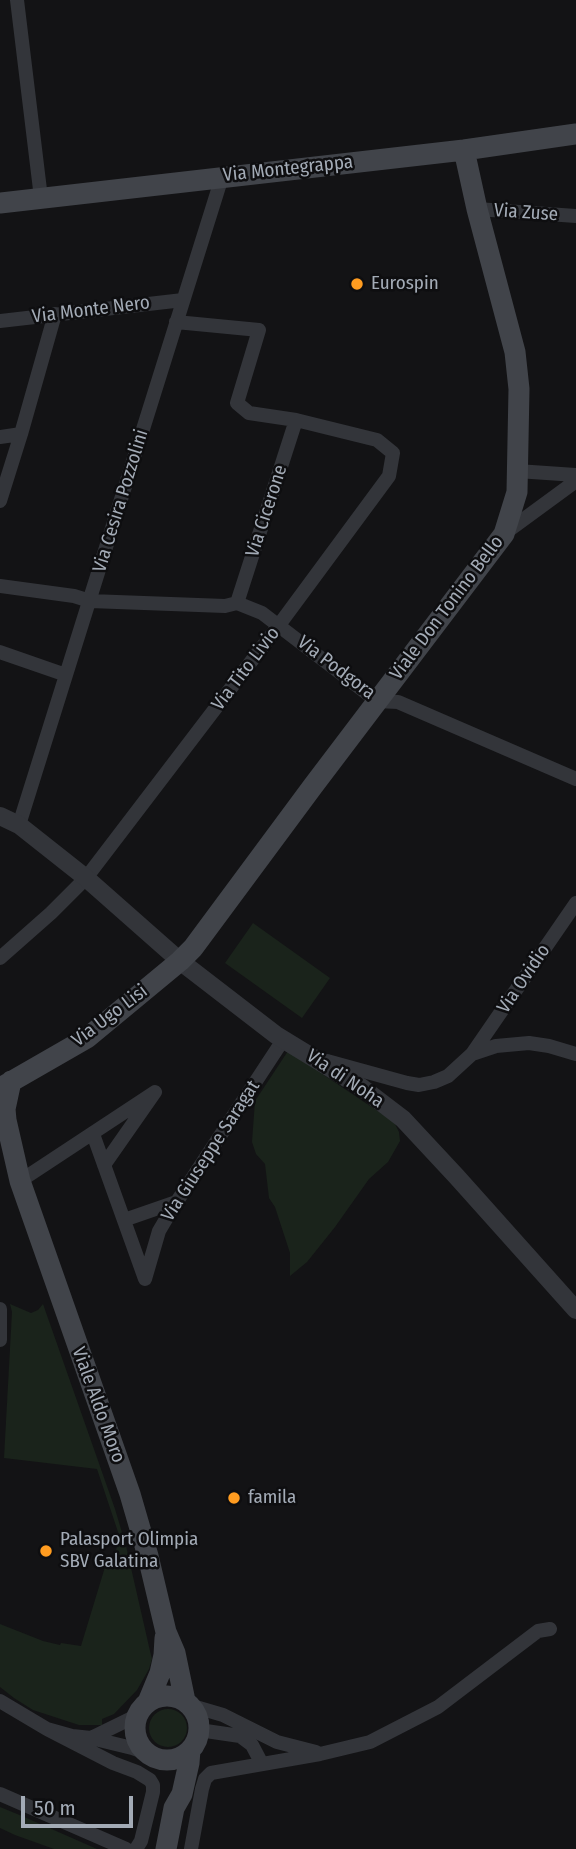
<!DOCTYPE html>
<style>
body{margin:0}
#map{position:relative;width:576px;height:1849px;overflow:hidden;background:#131315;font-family:"Fira Sans Condensed",sans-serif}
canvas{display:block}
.scale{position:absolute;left:21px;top:1796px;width:112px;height:32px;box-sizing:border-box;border:4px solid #a3abb6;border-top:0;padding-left:9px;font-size:21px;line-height:24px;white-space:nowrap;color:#a3abb6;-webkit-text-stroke:5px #0e0e10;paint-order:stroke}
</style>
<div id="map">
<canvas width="576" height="1849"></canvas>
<div class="scale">50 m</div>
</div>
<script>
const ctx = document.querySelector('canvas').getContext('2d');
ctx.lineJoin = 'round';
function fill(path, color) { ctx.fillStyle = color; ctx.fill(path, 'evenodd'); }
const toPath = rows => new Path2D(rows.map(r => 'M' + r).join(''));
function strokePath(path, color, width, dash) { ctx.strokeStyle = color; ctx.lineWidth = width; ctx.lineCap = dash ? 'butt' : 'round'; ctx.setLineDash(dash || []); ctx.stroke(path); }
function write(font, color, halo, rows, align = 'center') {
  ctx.font = font + ' "Fira Sans Condensed",sans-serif'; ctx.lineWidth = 5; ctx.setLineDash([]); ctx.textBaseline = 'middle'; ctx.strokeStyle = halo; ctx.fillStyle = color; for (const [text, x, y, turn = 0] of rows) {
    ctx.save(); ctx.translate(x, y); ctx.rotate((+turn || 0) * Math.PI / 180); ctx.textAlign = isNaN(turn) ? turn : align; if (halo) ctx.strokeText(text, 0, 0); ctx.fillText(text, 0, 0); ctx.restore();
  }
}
fill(toPath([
 [253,923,330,978,302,1018,225,963],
 [288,1051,394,1122,399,1132,400,1141,388,1162,369,1179,335,1227,307,1262,290,1276,290,1253,275,1207,269,1198,265,1164,256,1154,252,1142,255,1101],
 [10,1304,31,1313,38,1310,43,1304,115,1509,126,1546,150,1651,152,1659,149,1669,137,1690,114,1714,102,1719,102,1725,79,1725,33,1710,14,1698,0,1687,0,1624,43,1641,60,1645,61,1643,81,1646,105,1567,113,1567,119,1535,97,1469,4,1458,12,1312],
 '149 1728a19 19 0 1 1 38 0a19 19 0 1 1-38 0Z',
 [0,1807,22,1816,97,1849,54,1849,15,1835,0,1828]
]), '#1a231b');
strokePath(toPath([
 [17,0,41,198],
 [477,209,576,216],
 [0,321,183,300],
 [0,437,21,434],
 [517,471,576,475],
 [0,501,21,434,55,314],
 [505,533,576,481],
 [0,586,74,596,90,601,225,606,237,603,262,613,377,701,398,702,576,779],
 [237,603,296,420],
 [0,652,66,675],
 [19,825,222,177],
 [0,958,51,913,86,878,279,625,389,476,393,453,377,440,296,420,249,413,237,403,259,330,176,322],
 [472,1054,576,903],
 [327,1061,407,1083,419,1085,434,1082,448,1076,472,1054,496,1046,529,1043,549,1046,576,1054],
 [93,1134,145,1279,159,1231,172,1209,283,1040],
 [20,1181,155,1092,104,1165],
 [124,1220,176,1202],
 [0,1309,0,1340],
 [0,1701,47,1729,72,1736,91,1738,132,1748,149,1754],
 [189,1705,223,1715,277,1742,316,1752],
 [47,1729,113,1763,137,1772,150,1780,153,1785,153,1792,141,1841,136,1849],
 [199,1730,240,1736,252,1745,262,1764],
 [91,1738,138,1715],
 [0,1794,126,1849],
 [191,1849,202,1789,205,1779,211,1773,320,1754,370,1742,438,1707,538,1631,550,1629]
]), '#33353a', 14);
strokePath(toPath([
 [0,816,19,825,86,878,180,961,276,1035,361,1087,403,1119,457,1177,576,1310]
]), '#33353a', 18);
strokePath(toPath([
 [0,203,464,150,576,134],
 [11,1081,5,1109,6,1120,20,1181,130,1494,148,1556,166,1632,175,1653,185,1701],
 [0,1088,87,1038,180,961,193,948,313,786,504,534,517,492,519,389,515,352,477,209,464,150],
 '135 1728a32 32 0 1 1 64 0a32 32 0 1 1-64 0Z',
 [148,1702,160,1673,164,1655,165,1638],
 [166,1849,174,1808,182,1794,189,1763,190,1750]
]), '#41444a', 21);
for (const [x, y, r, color] of [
 [357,284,7,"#ff9c20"],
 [234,1498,7,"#ff9c20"],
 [46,1551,7,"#ff9c20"]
]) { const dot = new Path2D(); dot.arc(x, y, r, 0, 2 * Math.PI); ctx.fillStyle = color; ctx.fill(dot); strokePath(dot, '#0e0e10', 2.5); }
write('19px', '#a3abb6', '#0e0e10', [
 ["Via Montegrappa",288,169,-6],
 ["Via Zuse",526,213,4],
 ["Via Monte Nero",91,310,-7],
 ["Via Cesira Pozzolini",121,501,-73],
 ["Via Cicerone",267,511,-72],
 ["Viale Don Tonino Bello",447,608,-53],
 ["Via Podgora",336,668,37],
 ["Via Tito Livio",246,669,-53],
 ["Via Ovidio",524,979,-56],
 ["Via Ugo Lisi",110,1016,-37],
 ["Via di Noha",345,1079,34],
 ["Via Giuseppe Saragat",211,1151,-57],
 ["Viale Aldo Moro",98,1405,70]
]);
write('19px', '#a3abb6', '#0e0e10', [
 ["Eurospin",371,284],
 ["famila",248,1498],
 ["Palasport Olimpia",60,1540],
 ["SBV Galatina",60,1562]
], 'left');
</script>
